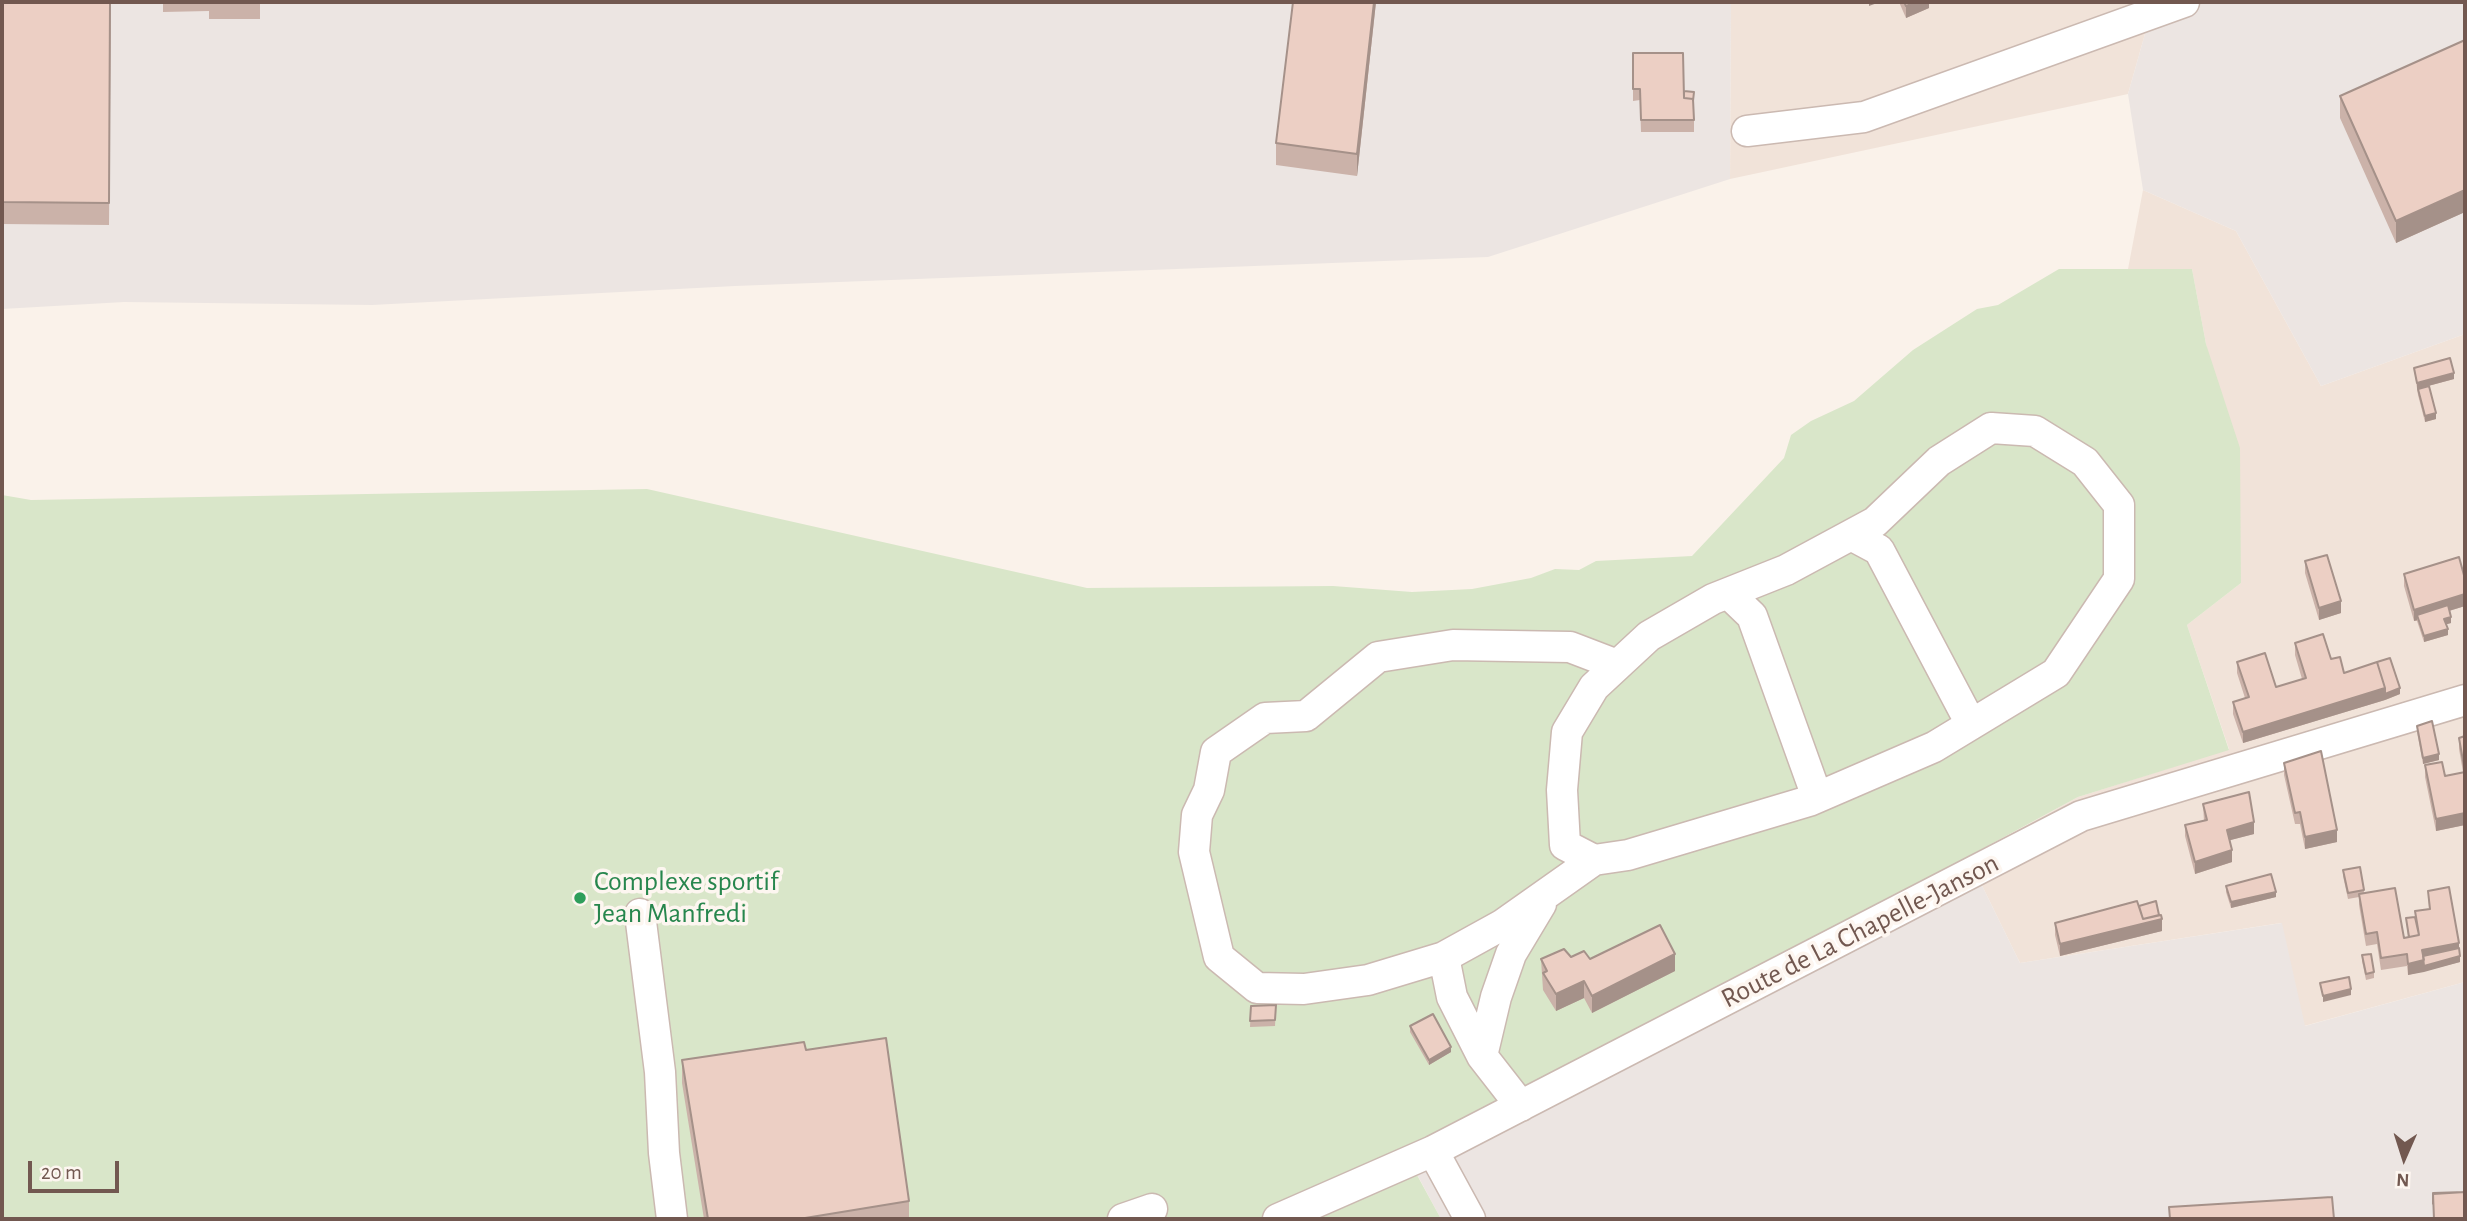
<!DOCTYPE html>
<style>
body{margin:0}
#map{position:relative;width:2467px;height:1221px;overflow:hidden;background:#faf2ea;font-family:"Alegreya Sans",sans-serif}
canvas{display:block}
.frame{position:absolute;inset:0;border:4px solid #725850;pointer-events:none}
.north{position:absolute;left:2369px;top:1123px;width:70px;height:70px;-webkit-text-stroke:5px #fdf6f0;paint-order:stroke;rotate:183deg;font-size:19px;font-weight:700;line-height:28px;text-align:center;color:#725850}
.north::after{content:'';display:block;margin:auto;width:24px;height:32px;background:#725850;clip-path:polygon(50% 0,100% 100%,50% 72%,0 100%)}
.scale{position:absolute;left:28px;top:1161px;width:91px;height:32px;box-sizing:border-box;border:4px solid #725850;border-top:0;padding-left:9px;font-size:21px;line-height:24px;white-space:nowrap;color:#725850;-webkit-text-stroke:5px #fdf6f0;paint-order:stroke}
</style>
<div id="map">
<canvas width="2467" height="1221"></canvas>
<div class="frame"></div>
<div class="north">N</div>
<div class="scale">20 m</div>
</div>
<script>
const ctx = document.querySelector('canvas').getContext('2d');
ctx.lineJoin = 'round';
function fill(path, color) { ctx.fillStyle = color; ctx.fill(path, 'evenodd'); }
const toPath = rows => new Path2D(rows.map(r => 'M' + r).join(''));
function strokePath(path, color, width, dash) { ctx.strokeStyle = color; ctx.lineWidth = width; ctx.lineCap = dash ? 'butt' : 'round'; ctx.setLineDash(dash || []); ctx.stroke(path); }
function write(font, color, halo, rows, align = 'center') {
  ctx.font = font + ' "Alegreya Sans",sans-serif'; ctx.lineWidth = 7; ctx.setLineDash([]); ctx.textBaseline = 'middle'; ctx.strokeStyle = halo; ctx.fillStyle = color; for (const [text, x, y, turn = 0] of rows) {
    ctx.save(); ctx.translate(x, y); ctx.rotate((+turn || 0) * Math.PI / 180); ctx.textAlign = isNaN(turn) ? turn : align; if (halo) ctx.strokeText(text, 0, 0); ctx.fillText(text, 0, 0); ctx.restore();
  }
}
fill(toPath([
 [1731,2,2154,2,2128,94,1730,179],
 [2143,190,2236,231,2321,386,2465,334,2465,982,2304,1026,2281,923,2020,963,1968,857,2078,797,2229,749,2187,625,2241,583,2206,344,2192,269,2128,269]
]), '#f1e3d9');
fill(toPath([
 [2,2,1731,2,1730,179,1488,257,735,286,372,305,124,302,2,309],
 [2154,2,2465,2,2465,334,2321,386,2236,231,2143,190,2128,94],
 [1968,857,2020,963,2282,923,2305,1026,2465,982,2465,1219,1441,1219,1405,1152,1653,1027]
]), '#ece5e2');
fill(toPath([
 [2059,269,2192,269,2206,344,2240,448,2241,583,2187,625,2229,750,2078,797,1653,1027,1405,1153,1441,1219,2,1219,2,495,31,500,647,489,1087,588,1333,586,1412,592,1472,589,1531,578,1555,569,1579,570,1596,561,1692,556,1784,458,1791,435,1811,421,1854,401,1913,350,1977,309,1998,305]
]), '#d9e6c9');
const minor = toPath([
 [1747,131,1864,117,2184,2],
 [1991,428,2035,431,2085,462,2119,505,2119,579,2056,673,1934,747,1809,801,1628,855,1594,860,1565,845,1562,790,1567,732,1594,687,1649,636,1713,599,1786,570,1875,522,1939,461,1991,428],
 [1851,535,1879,550,1971,724],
 [1728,593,1752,616,1817,797],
 [1594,860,1502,925,1444,957,1368,980,1304,989,1257,988,1219,957,1194,852,1197,815,1209,790,1216,752,1265,718,1306,716,1378,657,1453,645,1570,647,1617,665],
 [640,914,660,1072,664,1153,672,1219],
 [1444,957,1452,997,1482,1056,1521,1106],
 [1482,1056,1496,997,1511,954,1541,904],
 [1433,1151,1470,1219],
 [1123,1219,1152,1209],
 [1278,1219,1433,1151,2081,816,2465,700]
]);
strokePath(minor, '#cbb9b1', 33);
strokePath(minor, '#fff', 30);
fill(toPath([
 [2,2,111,2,109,225,2,224],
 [163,2,260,2,260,19,209,19,209,11,163,12],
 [1293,2,1376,2,1357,176,1276,165,1276,143],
 [1899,2,1929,2,1929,8,1906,18],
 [2465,40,2465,212,2396,243,2340,118,2340,96],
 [1633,53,1684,98,1694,92,1694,132,1641,132,1640,100,1633,101],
 [2414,368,2454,379,2428,386,2436,419,2425,422,2418,395],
 [2305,561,2341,613,2319,620,2305,573],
 [2404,574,2465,579,2465,606,2449,611,2451,623,2446,624,2448,635,2424,642,2417,621,2414,621,2404,586],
 [2295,643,2331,659,2344,673,2400,694,2385,700,2243,743,2233,714,2233,702,2245,698,2237,673,2237,662,2276,687,2302,679,2295,655],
 [2417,726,2439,760,2423,764,2417,732],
 [2465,736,2465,825,2436,831,2425,777,2425,765,2445,776,2463,772,2459,749,2459,738],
 [2284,763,2337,842,2305,849,2300,824,2295,824,2284,775],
 [2203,804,2254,834,2230,840,2232,862,2195,874,2185,836,2185,825,2204,821],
 [2343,870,2364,890,2364,893,2404,938,2408,937,2406,918,2415,917,2415,911,2429,909,2428,891,2459,948,2460,962,2408,975,2407,966,2381,970,2377,944,2366,946,2359,905,2359,897,2348,899,2343,876],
 [2226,886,2276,897,2231,908,2226,892],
 [2139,906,2162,931,2060,956,2055,935,2055,923],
 [2362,955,2374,972,2374,978,2366,980,2362,961],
 [1571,957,1590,959,1675,971,1592,1013,1584,998,1556,1011,1543,990,1541,959],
 [1276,1005,1275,1026,1250,1027,1251,1006],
 [1410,1026,1451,1052,1429,1065,1410,1032],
 [806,1050,909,1201,909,1219,704,1219,682,1083,682,1060]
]), '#cbb2a9');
fill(toPath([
 [1374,2,1376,2,1357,176,1357,154],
 [1869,2,1880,2,1869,6],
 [1916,2,1929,2,1929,8,1906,18,1906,6],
 [2465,190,2465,212,2396,243,2396,221],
 [2454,373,2454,379,2417,389,2417,383],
 [2436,413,2436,419,2425,422,2425,416],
 [2465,594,2465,606,2419,620,2417,615,2417,620,2414,621,2414,610],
 [2341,601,2341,613,2319,620,2319,608],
 [2451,617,2451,623,2444,625,2444,619],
 [2448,629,2448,635,2424,642,2424,636],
 [2385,688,2400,688,2400,694,2385,700,2243,743,2243,732],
 [2439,754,2439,760,2423,764,2423,758],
 [2465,813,2465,825,2436,831,2436,819],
 [2254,822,2254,834,2227,841,2227,830],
 [2337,830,2337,842,2305,849,2305,837],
 [2232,850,2232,862,2195,874,2195,862],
 [2276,892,2276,897,2231,908,2231,902],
 [2162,919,2162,931,2060,956,2060,944],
 [2459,943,2459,954,2424,962,2424,972,2408,975,2408,964,2422,950],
 [1675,954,1675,971,1592,1013,1592,996],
 [2460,956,2460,962,2424,972,2424,966],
 [1584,981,1584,998,1556,1011,1556,994],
 [2351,989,2351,995,2323,1002,2323,996],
 [1451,1047,1451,1052,1429,1065,1429,1060]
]), '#a59189');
const building = toPath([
 [2,2,110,2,109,203,2,202,2,2],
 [1293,2,1374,2,1357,154,1276,143,1293,2],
 [1904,2,1916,2,1906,6,1904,2],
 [2465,40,2465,190,2396,221,2340,96,2465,40],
 [1633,53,1683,53,1684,98,1693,99,1694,120,1641,120,1640,89,1633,89,1633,53],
 [1684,91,1694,92,1693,101,1693,99,1684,98,1684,91],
 [2450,358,2454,373,2417,383,2414,368,2450,358],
 [2429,386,2436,413,2425,416,2418,389,2429,386],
 [2327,555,2341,601,2319,608,2305,561,2327,555],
 [2459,557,2465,579,2465,594,2414,610,2404,574,2459,557],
 [2448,605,2451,617,2444,619,2448,629,2424,636,2417,615,2448,605],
 [2323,634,2331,659,2340,657,2344,673,2377,662,2385,688,2243,732,2233,702,2249,697,2237,662,2265,653,2276,687,2306,678,2295,643,2323,634],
 [2390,658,2400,688,2385,694,2385,688,2377,662,2390,658],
 [2432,721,2439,754,2423,758,2417,726,2432,721],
 [2465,736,2465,813,2436,819,2425,765,2442,762,2445,776,2465,772,2459,738,2465,736],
 [2321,751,2337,830,2305,837,2300,812,2295,813,2284,763,2321,751],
 [2249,792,2254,822,2227,830,2232,850,2195,862,2185,825,2207,820,2203,804,2249,792],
 [2360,867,2364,890,2348,893,2343,870,2360,867],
 [2271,874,2276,892,2231,902,2226,886,2271,874],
 [2449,887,2459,943,2422,950,2424,960,2408,964,2407,954,2381,958,2377,932,2366,934,2359,894,2395,888,2404,938,2419,935,2415,911,2430,909,2428,891,2449,887],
 [2137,901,2143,919,2161,915,2162,919,2060,944,2055,923,2137,901],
 [2156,901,2159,915,2143,919,2139,906,2156,901],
 [2415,917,2419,935,2409,937,2406,918,2415,917],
 [1660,925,1675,954,1592,996,1584,981,1556,994,1543,973,1547,971,1541,959,1564,949,1571,957,1584,951,1590,959,1660,925],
 [2459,948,2460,956,2424,966,2423,956,2459,948],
 [2371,954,2374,972,2366,974,2362,955,2371,954],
 [2349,977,2351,989,2323,996,2320,983,2349,977],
 [1276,1005,1275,1020,1250,1021,1251,1006,1276,1005],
 [1433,1014,1451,1047,1429,1060,1410,1026,1433,1014],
 [886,1038,909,1201,799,1219,708,1219,682,1060,804,1042,806,1050,886,1038],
 [2465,1192,2465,1219,2434,1219,2433,1194,2465,1192],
 [2465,1192,2433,1194,2433,1204,2433,1193,2465,1192],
 [2332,1197,2334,1219,2170,1219,2169,1207,2332,1197]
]);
fill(building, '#eccfc4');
strokePath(building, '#a59189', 2);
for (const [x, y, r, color] of [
 [580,898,7,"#2e9e5b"]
]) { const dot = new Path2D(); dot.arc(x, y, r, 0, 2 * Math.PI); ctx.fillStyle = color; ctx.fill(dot); strokePath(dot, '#fdf6f0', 2.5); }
write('28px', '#27864d', '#fdf6f0', [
 ["Complexe sportif",594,882],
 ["Jean Manfredi",594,914]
], 'left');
write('28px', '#725850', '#fdf6f0', [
 ["Route de La Chapelle-Janson",1860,931,-27]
]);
</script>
